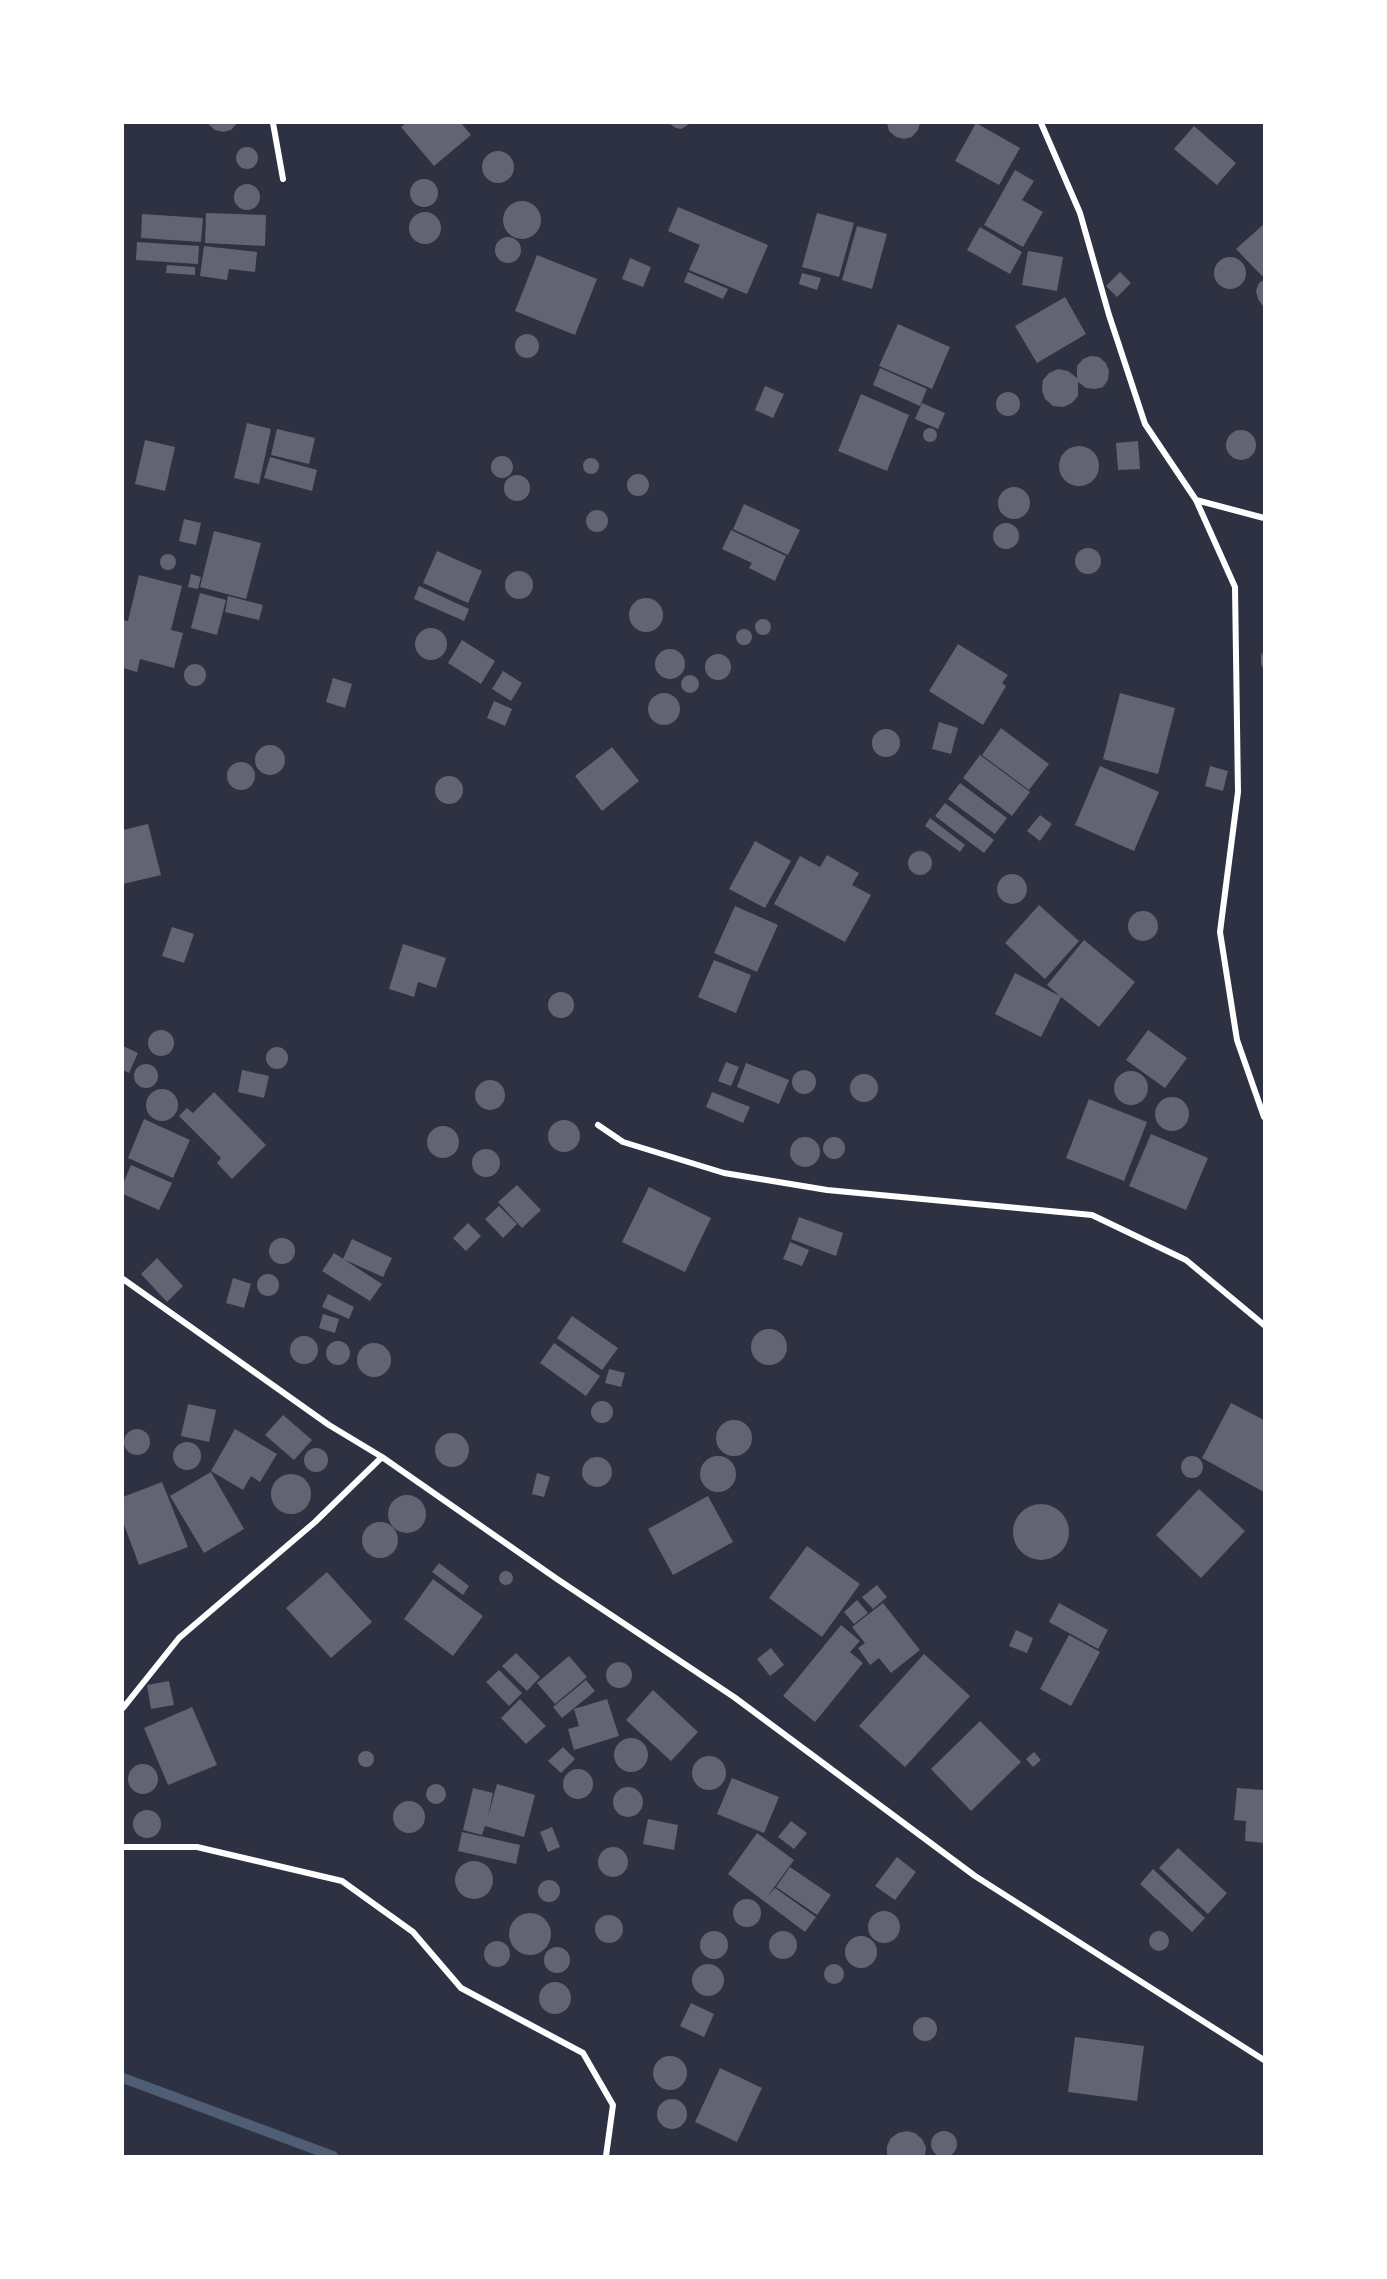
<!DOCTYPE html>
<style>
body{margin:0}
#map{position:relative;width:1387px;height:2279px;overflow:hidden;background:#2d3142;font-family:"Zilla Slab",serif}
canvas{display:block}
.frame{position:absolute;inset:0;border:124px solid #fff;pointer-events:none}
</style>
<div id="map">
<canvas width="1387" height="2279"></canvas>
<div class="frame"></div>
</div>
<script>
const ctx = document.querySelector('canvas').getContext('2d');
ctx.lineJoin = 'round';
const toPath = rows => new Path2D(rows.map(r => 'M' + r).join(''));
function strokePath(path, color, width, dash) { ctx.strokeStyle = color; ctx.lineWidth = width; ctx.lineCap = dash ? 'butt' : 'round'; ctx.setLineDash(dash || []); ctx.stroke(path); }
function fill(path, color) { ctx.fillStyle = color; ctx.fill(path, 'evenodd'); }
strokePath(toPath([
 [123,2078,333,2156]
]), '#4f5d75', 10);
fill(toPath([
 [207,123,237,123,231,130,223,132,215,130],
 [406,123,461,123,471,135,434,166,401,127],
 [668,123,691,123,681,129,676,128],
 [887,123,920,123,918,130,912,137,904,139,896,137,889,131],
 [976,123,1020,148,999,185,955,161],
 [1194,126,1236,163,1217,185,1174,149],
 '236 158a11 11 0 1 1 22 0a11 11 0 1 1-22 0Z',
 '482 167a16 16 0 1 1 32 0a16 16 0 1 1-32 0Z',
 [1015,170,1034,181,1022,200,1043,212,1023,247,984,225],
 '410 193a14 14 0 1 1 28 0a14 14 0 1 1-28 0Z',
 '234 197a13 13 0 1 1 26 0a13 13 0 1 1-26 0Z',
 '503 220a19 19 0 1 1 38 0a19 19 0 1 1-38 0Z',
 [678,207,768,245,747,294,689,270,700,245,668,231],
 '409 228a16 16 0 1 1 32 0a16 16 0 1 1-32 0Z',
 [206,213,266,215,265,246,205,243],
 [817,213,854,223,839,277,802,267],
 [142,214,203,218,201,242,141,238],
 [1264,224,1264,274,1262,276,1236,249],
 [857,226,887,234,872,289,842,280],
 [980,227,1022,252,1010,274,967,250],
 '495 250a13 13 0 1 1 26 0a13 13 0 1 1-26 0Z',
 [137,242,199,246,198,264,136,260],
 [204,246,257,252,255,272,229,269,227,280,200,276],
 [1028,251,1063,257,1057,291,1022,285],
 [537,255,597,279,575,335,515,311],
 '1214 273a16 16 0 1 1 32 0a16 16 0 1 1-32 0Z',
 [630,258,651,267,643,287,622,279],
 [167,265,195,267,195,275,166,273],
 [688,272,728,289,723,299,684,282],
 [1120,272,1131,283,1117,297,1106,286],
 [802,273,821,278,817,290,799,284],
 [1264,280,1264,308,1258,299,1256,291,1259,283],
 [1065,297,1086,334,1037,363,1015,326],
 [898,324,950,347,932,389,879,366],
 '515 346a12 12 0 1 1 24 0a12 12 0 1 1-24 0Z',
 [1091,356,1099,357,1106,363,1109,371,1108,380,1103,387,1095,389,1086,388,1078,382,1078,396,1072,403,1063,407,1053,406,1045,399,1042,390,1043,380,1049,373,1058,369,1068,371,1077,378,1077,366,1083,359],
 [880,368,927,389,920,406,873,385],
 [765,386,784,394,773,418,755,410],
 '996 404a12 12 0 1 1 24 0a12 12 0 1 1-24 0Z',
 [861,394,909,415,887,471,838,451],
 [922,403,945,413,938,429,915,419],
 [247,423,271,429,259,484,234,478],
 '923 435a7 7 0 1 1 14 0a7 7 0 1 1-14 0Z',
 [277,429,315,438,309,464,271,455],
 '1226 445a15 15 0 1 1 30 0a15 15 0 1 1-30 0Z',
 [145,440,175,447,165,491,135,484],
 [1138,441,1140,469,1118,470,1116,443],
 '1059 466a20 20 0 1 1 40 0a20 20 0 1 1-40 0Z',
 '491 467a11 11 0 1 1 22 0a11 11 0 1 1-22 0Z',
 [270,457,317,470,312,491,264,478],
 '583 466a8 8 0 1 1 16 0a8 8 0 1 1-16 0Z',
 '627 485a11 11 0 1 1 22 0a11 11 0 1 1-22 0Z',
 '504 488a13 13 0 1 1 26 0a13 13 0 1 1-26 0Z',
 '998 503a16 16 0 1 1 32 0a16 16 0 1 1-32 0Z',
 [744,504,800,530,788,555,733,529],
 '586 521a11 11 0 1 1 22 0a11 11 0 1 1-22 0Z',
 [184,519,201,523,196,545,179,541],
 '993 536a13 13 0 1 1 26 0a13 13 0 1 1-26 0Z',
 [731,530,786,556,775,581,749,568,752,563,722,549],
 [214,531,261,543,246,599,200,587],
 '1075 561a13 13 0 1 1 26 0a13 13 0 1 1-26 0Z',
 [437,551,482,571,468,603,423,583],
 '160 562a8 8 0 1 1 16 0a8 8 0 1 1-16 0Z',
 '505 585a14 14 0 1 1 28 0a14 14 0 1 1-28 0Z',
 [191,574,201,577,198,589,188,587],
 [139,575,182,586,171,630,183,633,174,668,140,659,137,672,123,668,123,620,128,621],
 [419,586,469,609,464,621,414,599],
 [200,593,226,600,217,635,191,628],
 [228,596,263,605,259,620,225,612],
 '629 615a17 17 0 1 1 34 0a17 17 0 1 1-34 0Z',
 '755 627a8 8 0 1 1 16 0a8 8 0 1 1-16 0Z',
 '415 644a16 16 0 1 1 32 0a16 16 0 1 1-32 0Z',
 '736 637a8 8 0 1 1 16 0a8 8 0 1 1-16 0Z',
 [462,640,495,661,481,684,448,663],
 [958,644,1008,675,1002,683,1006,686,983,725,929,691],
 '655 664a15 15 0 1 1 30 0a15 15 0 1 1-30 0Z',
 [1264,651,1264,671,1261,664,1261,655],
 '705 667a13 13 0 1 1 26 0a13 13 0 1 1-26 0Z',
 '184 675a11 11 0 1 1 22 0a11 11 0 1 1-22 0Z',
 [503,671,522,683,511,701,492,689],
 '681 684a9 9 0 1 1 18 0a9 9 0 1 1-18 0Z',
 [333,678,352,684,345,708,326,702],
 '648 709a16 16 0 1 1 32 0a16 16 0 1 1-32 0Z',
 [1120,693,1175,708,1158,774,1103,759],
 [494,701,512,709,505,726,487,718],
 [939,722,958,728,951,754,932,749],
 [1001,728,1049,764,1029,790,982,755],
 '872 743a14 14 0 1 1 28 0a14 14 0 1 1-28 0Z',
 '255 760a15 15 0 1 1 30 0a15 15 0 1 1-30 0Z',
 [612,747,639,781,602,811,575,776],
 [980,755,1030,792,1012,816,963,778],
 '227 776a14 14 0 1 1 28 0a14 14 0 1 1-28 0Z',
 [1100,766,1159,792,1134,851,1075,825],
 [1210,766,1228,771,1223,791,1205,786],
 '435 790a14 14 0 1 1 28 0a14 14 0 1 1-28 0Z',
 [960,783,1007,818,995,834,948,799],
 [945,803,994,840,984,853,935,816],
 [1040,815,1052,824,1040,841,1027,831],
 [930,818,965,845,960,852,925,826],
 [148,824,161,875,123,884,123,830],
 [755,841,791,861,765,908,729,889],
 '908 863a12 12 0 1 1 24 0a12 12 0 1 1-24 0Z',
 [827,855,859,873,852,885,871,895,845,942,774,904,800,856,820,867],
 '997 889a15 15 0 1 1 30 0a15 15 0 1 1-30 0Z',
 [1039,905,1079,941,1045,979,1005,943],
 [735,906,778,925,757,972,714,953],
 '1128 926a15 15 0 1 1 30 0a15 15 0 1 1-30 0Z',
 [172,927,194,934,184,963,162,956],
 [1084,940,1135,982,1099,1027,1061,997,1041,1037,995,1014,1015,973,1060,996,1047,985],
 [403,944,446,958,436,988,418,982,414,997,389,989],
 [714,960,751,975,736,1013,698,997],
 '548 1005a13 13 0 1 1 26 0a13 13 0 1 1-26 0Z',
 '148 1043a13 13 0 1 1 26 0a13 13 0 1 1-26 0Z',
 [1148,1030,1187,1058,1165,1088,1126,1060],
 [123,1046,138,1053,129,1073,123,1070],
 '266 1058a11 11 0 1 1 22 0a11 11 0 1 1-22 0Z',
 [726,1062,739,1067,731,1086,718,1081],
 [746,1063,789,1080,779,1104,737,1087],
 '134 1076a12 12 0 1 1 24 0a12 12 0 1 1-24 0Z',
 '792 1082a12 12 0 1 1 24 0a12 12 0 1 1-24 0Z',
 [242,1070,269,1076,264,1098,238,1092],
 '1114 1088a17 17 0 1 1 34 0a17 17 0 1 1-34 0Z',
 '850 1088a14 14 0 1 1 28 0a14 14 0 1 1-28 0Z',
 '475 1095a15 15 0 1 1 30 0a15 15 0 1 1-30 0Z',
 '146 1105a16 16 0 1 1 32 0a16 16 0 1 1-32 0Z',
 [214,1092,266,1145,232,1179,217,1163,221,1158,179,1116,187,1108,193,1113],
 [712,1092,750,1107,743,1123,706,1107],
 '1155 1114a17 17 0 1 1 34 0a17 17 0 1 1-34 0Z',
 [1089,1099,1147,1122,1124,1181,1066,1158],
 [144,1119,190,1140,173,1178,128,1158],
 '548 1136a16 16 0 1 1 32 0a16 16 0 1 1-32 0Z',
 '427 1142a16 16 0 1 1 32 0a16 16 0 1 1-32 0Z',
 [1151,1134,1208,1158,1186,1210,1129,1186],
 '823 1148a11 11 0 1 1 22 0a11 11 0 1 1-22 0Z',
 '790 1152a15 15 0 1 1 30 0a15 15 0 1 1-30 0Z',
 '472 1163a14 14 0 1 1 28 0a14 14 0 1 1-28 0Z',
 [131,1165,172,1183,159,1210,123,1194,123,1184],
 [517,1185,541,1210,522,1228,498,1202],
 [649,1187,711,1218,685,1272,622,1242],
 [499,1206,517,1224,503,1238,485,1219],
 [799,1217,843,1233,836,1256,791,1239],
 [468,1223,481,1236,466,1251,453,1238],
 '269 1251a13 13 0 1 1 26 0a13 13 0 1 1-26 0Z',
 [352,1239,392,1258,383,1277,343,1259],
 [790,1242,809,1250,802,1266,783,1259],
 [334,1253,382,1284,370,1301,322,1271],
 [157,1258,183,1286,167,1302,141,1274],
 '257 1285a11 11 0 1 1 22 0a11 11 0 1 1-22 0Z',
 [233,1278,251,1284,244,1308,226,1303],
 [328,1294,354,1307,349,1319,322,1307],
 [323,1314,339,1319,335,1333,319,1328],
 [572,1316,618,1348,602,1370,557,1338],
 '751 1347a18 18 0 1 1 36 0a18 18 0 1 1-36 0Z',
 '290 1350a14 14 0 1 1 28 0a14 14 0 1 1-28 0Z',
 '326 1353a12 12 0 1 1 24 0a12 12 0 1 1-24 0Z',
 '357 1360a17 17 0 1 1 34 0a17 17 0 1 1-34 0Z',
 [554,1343,600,1376,586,1396,540,1363],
 [609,1369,625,1373,621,1387,605,1383],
 '591 1412a11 11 0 1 1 22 0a11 11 0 1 1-22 0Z',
 [1231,1403,1264,1420,1264,1492,1202,1458],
 [188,1404,216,1410,209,1442,181,1436],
 [283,1415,312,1440,294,1460,265,1435],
 '716 1438a18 18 0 1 1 36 0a18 18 0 1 1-36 0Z',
 '124 1442a13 13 0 1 1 26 0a13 13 0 1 1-26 0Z',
 [235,1429,277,1454,260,1482,251,1476,243,1490,211,1471],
 '435 1450a17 17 0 1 1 34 0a17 17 0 1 1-34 0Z',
 '173 1456a14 14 0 1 1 28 0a14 14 0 1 1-28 0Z',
 '304 1460a12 12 0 1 1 24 0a12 12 0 1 1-24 0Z',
 '1181 1467a11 11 0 1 1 22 0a11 11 0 1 1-22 0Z',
 '700 1474a18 18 0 1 1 36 0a18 18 0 1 1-36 0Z',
 '582 1472a15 15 0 1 1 30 0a15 15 0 1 1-30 0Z',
 [211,1472,244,1529,204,1553,170,1496],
 [537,1473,550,1477,544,1497,532,1494],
 '271 1494a20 20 0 1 1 40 0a20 20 0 1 1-40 0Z',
 [162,1482,188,1547,139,1565,123,1522,123,1497],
 [1199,1489,1245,1531,1201,1578,1156,1535],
 '388 1514a19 19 0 1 1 38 0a19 19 0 1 1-38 0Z',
 [708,1496,733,1542,673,1575,648,1529],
 '1013 1532a28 28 0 1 1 56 0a28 28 0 1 1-56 0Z',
 '362 1540a18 18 0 1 1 36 0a18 18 0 1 1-36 0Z',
 [807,1546,860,1584,822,1637,769,1598],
 [439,1563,469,1586,463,1595,432,1572],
 '499 1578a7 7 0 1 1 14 0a7 7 0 1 1-14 0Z',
 [327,1572,372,1622,331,1658,286,1608],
 [433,1579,483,1616,453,1656,404,1619],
 [877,1585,887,1597,873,1609,862,1597],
 [857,1600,868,1613,854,1624,844,1612],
 [883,1603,920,1650,891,1673,879,1658,870,1665,858,1648,865,1643,852,1627],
 [1059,1603,1108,1630,1098,1649,1049,1622],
 [841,1625,860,1641,850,1652,863,1663,815,1722,783,1696],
 [1016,1630,1033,1638,1027,1653,1009,1646],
 [1069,1635,1100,1652,1071,1706,1040,1689],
 [771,1648,784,1665,770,1676,757,1659],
 [516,1653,540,1677,527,1691,502,1666],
 [924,1654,970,1696,905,1767,859,1726],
 [569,1656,587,1677,555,1704,537,1683],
 '606 1675a13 13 0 1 1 26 0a13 13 0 1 1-26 0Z',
 [499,1670,522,1693,509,1706,486,1682],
 [586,1680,595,1691,562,1718,553,1707],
 [169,1681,174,1705,151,1709,147,1685],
 [653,1690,698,1732,671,1761,626,1720],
 [520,1699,546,1726,526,1744,501,1718],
 [607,1699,619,1736,574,1750,568,1729,579,1726,574,1709],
 [192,1707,217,1765,168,1785,144,1728],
 [980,1721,1021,1762,971,1811,931,1769],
 '614 1755a17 17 0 1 1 34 0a17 17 0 1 1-34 0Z',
 [563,1747,575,1759,561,1773,548,1761],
 '358 1759a8 8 0 1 1 16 0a8 8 0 1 1-16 0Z',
 [1034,1752,1041,1760,1033,1767,1026,1759],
 '692 1773a17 17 0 1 1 34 0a17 17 0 1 1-34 0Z',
 '128 1779a15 15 0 1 1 30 0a15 15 0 1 1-30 0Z',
 '563 1784a15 15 0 1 1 30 0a15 15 0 1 1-30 0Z',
 [732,1778,779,1797,764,1833,717,1814],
 [497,1784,535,1795,524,1837,485,1826,482,1835,463,1830,473,1788,493,1793,488,1817],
 '426 1794a10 10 0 1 1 20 0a10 10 0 1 1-20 0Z',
 '613 1802a15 15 0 1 1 30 0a15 15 0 1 1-30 0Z',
 [1237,1788,1264,1790,1264,1843,1245,1841,1246,1821,1234,1820],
 '393 1817a16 16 0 1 1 32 0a16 16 0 1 1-32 0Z',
 '133 1824a14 14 0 1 1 28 0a14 14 0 1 1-28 0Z',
 [648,1819,678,1825,674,1850,643,1844],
 [791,1821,807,1833,794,1849,778,1837],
 [552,1827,560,1847,548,1852,540,1832],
 [462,1832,520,1845,516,1864,458,1851],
 [757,1833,794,1860,767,1897,775,1888,816,1917,805,1932,728,1874],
 '598 1862a15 15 0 1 1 30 0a15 15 0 1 1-30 0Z',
 [1178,1848,1227,1893,1208,1914,1159,1868],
 [897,1857,916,1872,895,1900,875,1886],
 '455 1880a19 19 0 1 1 38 0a19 19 0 1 1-38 0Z',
 [790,1867,831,1895,817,1915,776,1887],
 [1153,1869,1205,1918,1192,1932,1140,1884],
 '538 1891a11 11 0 1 1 22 0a11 11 0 1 1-22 0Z',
 '733 1913a14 14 0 1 1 28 0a14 14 0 1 1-28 0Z',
 '868 1927a16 16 0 1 1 32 0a16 16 0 1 1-32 0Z',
 '509 1934a21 21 0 1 1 42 0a21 21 0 1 1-42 0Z',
 '595 1929a14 14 0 1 1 28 0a14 14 0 1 1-28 0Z',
 '769 1945a14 14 0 1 1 28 0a14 14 0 1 1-28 0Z',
 '1149 1941a10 10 0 1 1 20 0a10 10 0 1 1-20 0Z',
 '700 1945a14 14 0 1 1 28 0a14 14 0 1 1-28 0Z',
 '845 1952a16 16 0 1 1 32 0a16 16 0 1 1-32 0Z',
 '484 1954a13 13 0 1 1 26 0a13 13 0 1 1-26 0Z',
 '544 1960a13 13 0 1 1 26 0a13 13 0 1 1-26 0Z',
 '692 1980a16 16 0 1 1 32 0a16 16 0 1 1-32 0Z',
 '824 1974a10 10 0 1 1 20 0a10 10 0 1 1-20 0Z',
 '539 1998a16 16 0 1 1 32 0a16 16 0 1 1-32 0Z',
 [691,2003,714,2014,704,2037,680,2026],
 '913 2029a12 12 0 1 1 24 0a12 12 0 1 1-24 0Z',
 [1075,2037,1144,2046,1137,2101,1068,2092],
 '653 2073a17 17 0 1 1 34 0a17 17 0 1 1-34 0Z',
 [720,2068,762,2088,737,2142,695,2122],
 '657 2114a15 15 0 1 1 30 0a15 15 0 1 1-30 0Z',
 '931 2144a13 13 0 1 1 26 0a13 13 0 1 1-26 0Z',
 [907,2131,915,2133,922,2139,926,2147,925,2156,887,2156,887,2146,891,2138,898,2133]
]), '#626471');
strokePath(toPath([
 [273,123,283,179],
 [1041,123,1080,213,1109,315,1145,424,1196,500,1235,587,1238,792,1220,932,1237,1040,1264,1117],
 [1196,500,1264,518],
 [598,1125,623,1142,724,1173,827,1190,1092,1215,1186,1260,1264,1325],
 [123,1279,329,1425,382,1457,557,1579,734,1697,975,1876,1264,2060],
 [123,1708,179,1638,315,1522,382,1457],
 [123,1847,197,1847,342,1881,413,1932,461,1988,583,2053,613,2105,606,2156]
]), '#fff', 6);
</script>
